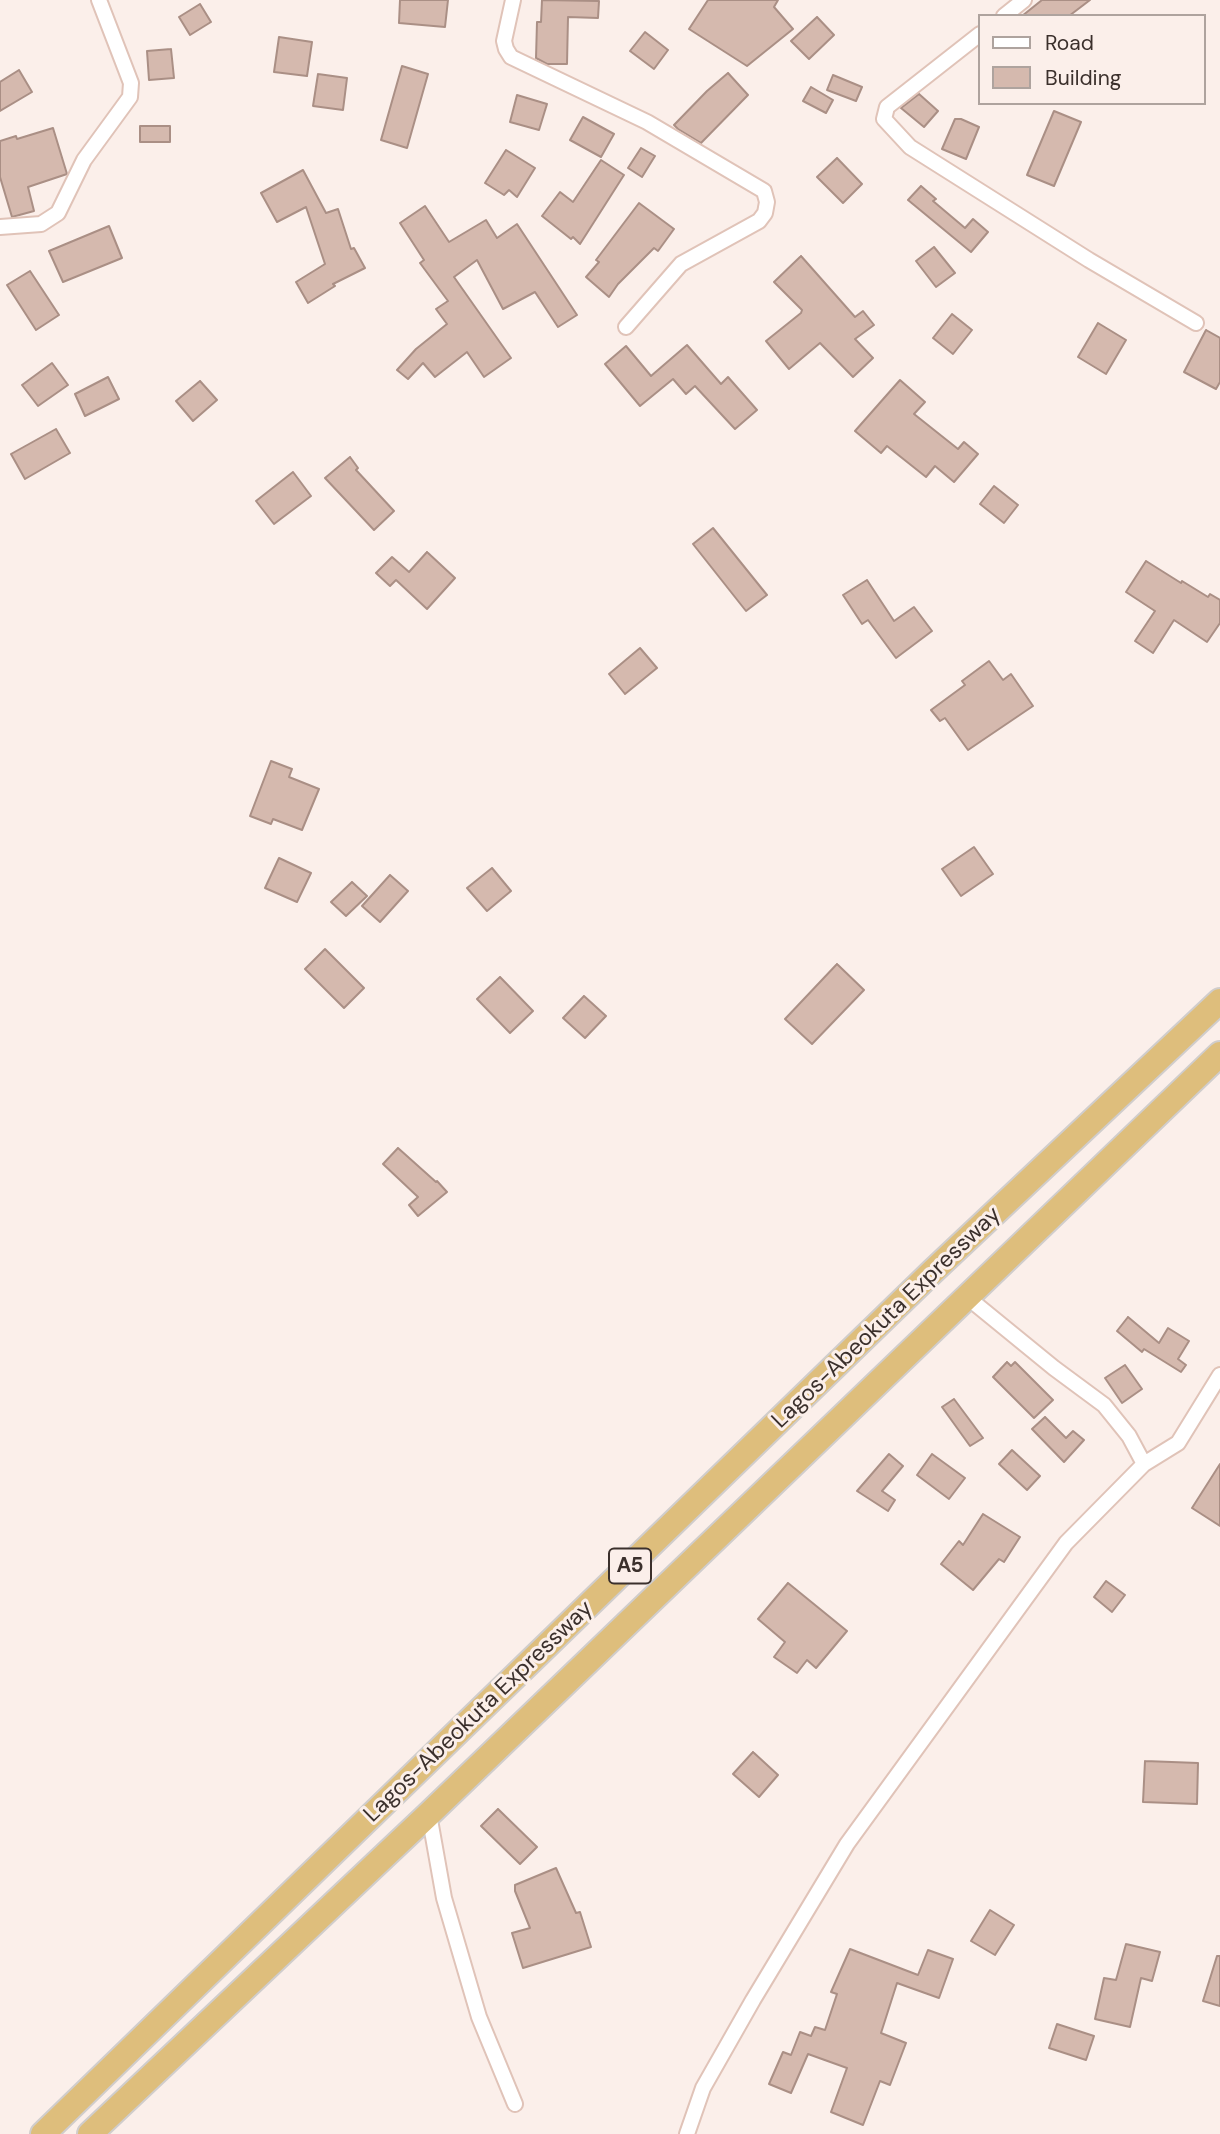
<!DOCTYPE html>
<style>
body{margin:0}
#map{position:relative;width:1220px;height:2134px;overflow:hidden;background:#fbefea;font-family:"DM Sans",sans-serif}
canvas{display:block}
.legend{position:absolute;left:978px;top:14px;width:228px;height:91px;box-sizing:border-box;background:#fbefea;border:2px solid #aea39e;margin:0;padding:9px 12px;list-style:none;font-size:21px;color:#3b302c}
.legend li{display:flex;align-items:center;gap:14px;height:35px}
.legend b{width:35px;border:2px solid #aea39e}
</style>
<div id="map">
<canvas width="1220" height="2134"></canvas>
<ul class="legend">
<li><b style="height:9px;background:#fff"></b>Road</li>
<li><b style="height:19px;background:#d5b9ae"></b>Building</li>
</ul>
</div>
<script>
const ctx = document.querySelector('canvas').getContext('2d');
ctx.lineJoin = 'round';
function fill(path, color) { ctx.fillStyle = color; ctx.fill(path, 'evenodd'); }
const toPath = rows => new Path2D(rows.map(r => 'M' + r).join(''));
function strokePath(path, color, width, dash) { ctx.strokeStyle = color; ctx.lineWidth = width; ctx.lineCap = dash ? 'butt' : 'round'; ctx.setLineDash(dash || []); ctx.stroke(path); }
function write(font, color, halo, rows, align = 'center') {
  ctx.font = font + ' "DM Sans",sans-serif'; ctx.lineWidth = 6; ctx.setLineDash([]); ctx.textBaseline = 'middle'; ctx.strokeStyle = halo; ctx.fillStyle = color; for (const [text, x, y, turn = 0] of rows) {
    ctx.save(); ctx.translate(x, y); ctx.rotate((+turn || 0) * Math.PI / 180); ctx.textAlign = isNaN(turn) ? turn : align; if (halo) ctx.strokeText(text, 0, 0); ctx.fillText(text, 0, 0); ctx.restore();
  }
}
const building = toPath([
 [400,0,448,0,445,27,399,23,400,0],
 [542,0,599,1,598,18,568,17,567,64,547,64,536,58,537,22,541,22,542,0],
 [708,0,778,0,774,7,793,29,747,66,689,29,708,0],
 [1042,0,1090,0,1069,16,1022,16,1042,0],
 [200,4,211,22,190,35,179,17,200,4],
 [817,17,834,35,809,59,791,41,817,17],
 [645,32,668,50,654,69,630,51,645,32],
 [279,37,312,42,307,76,274,72,279,37],
 [171,49,174,78,149,80,147,51,171,49],
 [402,66,428,74,407,148,381,140,402,66],
 [19,70,32,92,0,111,0,82,19,70],
 [728,73,748,95,701,143,678,129,674,125,707,91,728,73],
 [318,74,347,78,343,110,313,106,318,74],
 [833,75,862,87,856,101,827,90,833,75],
 [811,87,833,100,826,113,803,101,811,87],
 [919,94,938,111,924,127,901,108,919,94],
 [517,95,547,104,539,130,510,122,517,95],
 [1054,111,1081,122,1054,186,1027,175,1054,111],
 [583,117,614,134,601,157,570,140,583,117],
 [955,119,961,119,979,127,966,159,942,149,955,119],
 [140,126,170,126,170,142,140,142,140,126],
 [53,128,67,174,28,187,34,211,12,217,0,177,0,141,16,136,17,139,53,128],
 [641,148,655,156,642,177,628,168,641,148],
 [506,150,535,168,517,197,509,190,504,195,485,183,506,150],
 [837,158,862,184,843,203,817,177,837,158],
 [601,160,624,175,580,244,573,237,571,239,542,216,560,192,573,202,601,160],
 [303,170,326,213,338,209,351,249,354,248,365,268,333,284,335,286,308,303,296,282,325,264,306,207,277,222,261,193,303,170],
 [921,186,936,199,933,201,965,228,973,219,988,232,971,252,908,200,921,186],
 [639,203,674,229,658,251,654,248,618,284,609,297,586,277,599,262,596,260,639,203],
 [425,206,449,242,486,220,497,238,517,224,577,315,558,327,535,292,503,309,477,260,454,277,511,358,484,377,467,352,435,377,423,363,408,379,397,370,416,349,447,324,436,309,448,301,420,263,424,260,400,223,425,206],
 [109,226,122,258,63,282,49,251,109,226],
 [934,247,955,273,936,287,916,261,934,247],
 [801,256,855,317,863,311,874,325,855,339,873,358,853,377,820,343,789,369,766,341,801,313,802,310,774,282,801,256],
 [30,271,59,315,36,330,7,285,30,271],
 [952,314,972,330,953,354,933,338,952,314],
 [1098,323,1126,340,1106,374,1078,357,1098,323],
 [1206,330,1220,338,1220,382,1216,389,1184,372,1206,330],
 [687,345,721,384,728,377,757,410,735,429,695,386,686,394,673,379,640,406,605,364,626,346,651,376,687,345],
 [52,363,68,385,38,406,22,385,52,363],
 [108,377,119,399,85,416,75,394,108,377],
 [900,380,925,402,914,414,958,449,964,442,978,454,954,482,935,466,926,477,887,446,881,453,855,431,900,380],
 [200,381,217,400,193,421,176,401,200,381],
 [56,429,70,453,25,479,11,454,56,429],
 [350,457,358,468,356,470,394,511,374,530,325,478,350,457],
 [293,472,311,496,274,524,256,501,293,472],
 [994,486,1018,505,1004,523,980,504,994,486],
 [713,528,767,595,746,611,693,544,713,528],
 [427,552,455,578,427,609,396,580,390,586,376,573,392,557,409,572,427,552],
 [1146,561,1181,583,1182,581,1208,597,1210,594,1220,600,1220,623,1207,642,1174,620,1153,653,1135,641,1155,611,1126,592,1146,561],
 [867,580,894,621,914,607,932,631,896,658,868,620,862,624,843,595,867,580],
 [640,648,657,668,625,694,609,674,640,648],
 [989,661,1003,680,1011,674,1033,706,968,750,945,718,940,721,931,710,965,685,962,681,989,661],
 [271,761,292,769,289,777,319,789,302,830,273,819,271,824,250,816,271,761],
 [974,847,993,874,961,896,942,869,974,847],
 [279,858,311,873,297,902,265,888,279,858],
 [492,868,511,891,487,911,467,888,492,868],
 [390,875,408,891,380,922,362,906,390,875],
 [352,882,367,896,346,916,331,902,352,882],
 [325,949,364,988,344,1008,305,969,325,949],
 [837,964,864,990,812,1044,785,1019,837,964],
 [500,977,533,1011,510,1033,477,999,500,977],
 [584,996,606,1016,585,1038,563,1018,584,996],
 [398,1148,436,1182,437,1181,447,1192,418,1216,409,1205,418,1197,383,1164,398,1148],
 [1128,1317,1159,1343,1168,1328,1189,1341,1178,1359,1186,1365,1181,1372,1144,1349,1142,1352,1117,1331,1128,1317],
 [1007,1362,1011,1366,1015,1362,1053,1400,1034,1418,993,1377,1007,1362],
 [1125,1365,1142,1389,1122,1403,1105,1378,1125,1365],
 [954,1399,983,1438,970,1446,942,1407,954,1399],
 [1045,1417,1066,1438,1073,1431,1084,1440,1064,1462,1032,1429,1045,1417],
 [1012,1450,1040,1476,1027,1490,999,1464,1012,1450],
 [889,1454,903,1466,882,1491,895,1500,888,1511,857,1491,889,1454],
 [932,1454,965,1478,949,1499,917,1475,932,1454],
 [1220,1464,1220,1526,1192,1508,1220,1464],
 [983,1514,1020,1537,1004,1562,999,1559,973,1590,941,1564,959,1541,963,1545,983,1514],
 [1106,1581,1125,1595,1112,1612,1094,1597,1106,1581],
 [788,1583,847,1631,816,1668,807,1660,797,1673,774,1657,785,1642,758,1619,788,1583],
 [753,1752,778,1775,759,1797,733,1774,753,1752],
 [1145,1761,1198,1763,1197,1804,1143,1802,1145,1761],
 [498,1809,537,1847,520,1864,481,1826,498,1809],
 [556,1868,576,1913,580,1912,591,1947,523,1968,512,1933,530,1928,515,1891,515,1885,556,1868],
 [990,1910,1014,1925,995,1955,971,1941,990,1910],
 [1126,1944,1160,1952,1152,1981,1141,1978,1130,2027,1095,2019,1104,1978,1116,1980,1126,1944],
 [850,1949,918,1975,928,1950,953,1959,939,1998,897,1983,881,2033,906,2043,890,2085,880,2081,863,2125,831,2112,847,2068,808,2054,791,2093,769,2084,783,2052,791,2055,800,2032,811,2036,815,2027,825,2030,837,1994,831,1992,850,1949],
 [1217,1956,1220,1956,1220,2006,1203,2001,1217,1956],
 [1057,2024,1094,2036,1086,2060,1049,2048,1057,2024]
]);
fill(building, '#d5b9ae');
strokePath(building, '#aa8f85', 2);
const minor = toPath([
 [513,0,504,41,506,49,511,57,647,122,764,191,767,202,765,213,759,221,681,264,626,327],
 [1004,16,1024,0],
 [980,34,887,107,884,119,910,147,1089,260,1196,323],
 [0,227,41,224,58,213,84,160,130,97,131,83,99,0],
 [967,1297,1054,1368,1104,1405,1129,1436,1144,1464],
 [429,1814,444,1898,479,2017,515,2104],
 [687,2134,703,2088,753,2000,847,1844,1066,1543,1144,1464,1178,1443,1220,1375]
]);
const trunk = toPath([
 [43,2134,932,1272,1220,1001],
 [90,2134,429,1814,1220,1054]
]);
strokePath(minor, '#e0c3b8', 18);
strokePath(trunk, '#d0cdcc', 28);
strokePath(minor, '#fff', 14);
strokePath(trunk, '#debe7c', 24);
for (const [x, y, w] of [
 [630,1566,42]
]) { const box = new Path2D(); box.roundRect(x - w / 2, y - 17.5, w, 35, 5); ctx.fillStyle = '#fbefea'; ctx.fill(box); strokePath(box, '#3b302c', 2); }
write('bold 21px', '#3b302c', null, [
 ["A5",630,1566]
]);
write('23px', '#3b302c', '#fbefea', [
 ["Lagos-Abeokuta Expressway",887,1318,-44],
 ["Lagos-Abeokuta Expressway",479,1712,-44]
]);
</script>
